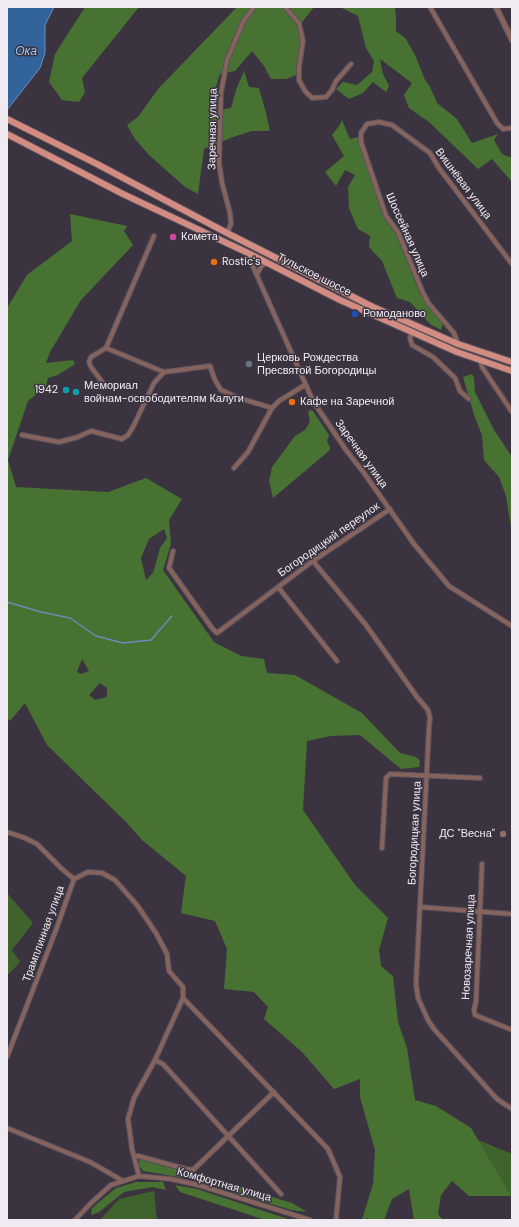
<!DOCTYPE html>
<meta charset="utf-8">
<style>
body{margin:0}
#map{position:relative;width:519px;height:1227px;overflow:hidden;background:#3b3440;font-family:"DM Sans",sans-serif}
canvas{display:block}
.frame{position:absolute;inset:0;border:8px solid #f0ebf3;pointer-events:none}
</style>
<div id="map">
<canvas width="519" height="1227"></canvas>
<div class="frame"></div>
</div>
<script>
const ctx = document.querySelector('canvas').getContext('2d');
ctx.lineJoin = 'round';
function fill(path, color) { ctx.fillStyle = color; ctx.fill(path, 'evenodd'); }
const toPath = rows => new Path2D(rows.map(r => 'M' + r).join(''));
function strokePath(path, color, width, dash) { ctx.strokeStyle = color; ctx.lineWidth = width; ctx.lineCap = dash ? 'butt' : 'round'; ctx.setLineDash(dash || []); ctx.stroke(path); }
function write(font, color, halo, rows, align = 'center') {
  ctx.font = font + ' "DM Sans",sans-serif'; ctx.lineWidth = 3; ctx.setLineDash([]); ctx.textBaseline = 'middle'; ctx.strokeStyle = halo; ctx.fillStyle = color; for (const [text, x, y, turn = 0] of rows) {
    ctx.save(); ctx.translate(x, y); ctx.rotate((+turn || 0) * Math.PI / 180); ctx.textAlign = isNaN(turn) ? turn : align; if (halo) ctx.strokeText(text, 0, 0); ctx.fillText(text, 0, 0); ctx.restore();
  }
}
fill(toPath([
 [7,893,33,923,12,950,20,962,8,975,7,974],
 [476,1139,512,1154,512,1196,511,1196],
 [154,1191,157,1220,100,1220,119,1199]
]), '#40632d');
fill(toPath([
 [85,7,139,7,82,78,85,92,79,102,62,100,49,82,55,54],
 [237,7,314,7,299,26,301,44,299,74,286,79,271,79,264,66,252,51,235,71,220,74,208,112,231,108,236,90,244,71,249,87,259,88,266,113,270,131,252,131,233,137,204,149,198,194,185,187,149,155,135,139,127,125,138,117,158,89],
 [324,7,395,7,396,17,396,31,406,39,416,57,425,80,430,87,437,103,457,119,472,143,498,134,494,140,502,154,512,158,512,182,492,159,478,169,429,122,409,108,404,95,412,83,380,59,383,74,389,86,386,92,373,82,363,93,349,99,336,89,343,82,357,85,372,72,374,61,366,48,358,16,342,8],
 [342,120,350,139,358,137,384,216,396,234,420,294,443,323,441,330,430,324,410,302,397,298,382,261,369,247,370,236,358,229,349,208,348,187,355,175,345,170,336,186,325,172,344,156,332,135,339,126],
 [70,214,127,226,124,231,133,245,81,300,50,352,46,363,73,360,75,364,58,375,48,378,46,387,28,401,8,460,16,487,108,492,146,478,182,499,169,520,171,544,163,570,214,642,241,656,264,659,267,673,295,675,362,713,400,753,416,757,420,761,419,767,401,769,360,735,331,736,307,741,303,810,355,885,388,918,379,950,381,966,393,976,398,1022,407,1048,415,1100,436,1106,471,1128,511,1196,469,1196,452,1181,441,1195,438,1214,443,1220,414,1220,409,1189,392,1199,384,1220,369,1220,368,1218,362,1220,373,1184,375,1150,360,1097,360,1079,334,1089,302,1052,264,1019,268,1007,254,992,224,989,227,949,215,921,181,913,186,876,142,840,125,821,47,745,25,703,10,721,7,718,7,308,27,275,72,241],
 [164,529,167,538,160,548,153,573,146,580,141,558,149,539],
 [82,659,89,671,81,674,77,672],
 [100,683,107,688,107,697,95,700,89,695],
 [472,374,474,378,475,392,494,430,512,457,512,533,506,496,499,477,484,460,482,435,475,418,463,377],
 [310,410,313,411,329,435,327,441,330,447,330,450,273,498,269,481,272,467,295,436,305,430,310,422,308,412],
 [140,1159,162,1166,198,1174,292,1203,307,1212,291,1210,191,1179,143,1171,138,1164],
 [136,1182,163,1182,166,1190,152,1187,124,1192,99,1212,91,1215,92,1208,116,1188],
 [175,1185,197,1189,291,1220,265,1220,180,1192]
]), '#487232');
const water = toPath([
 [7,7,54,7,45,25,45,53,40,68,7,110,7,7]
]);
fill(water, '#32649b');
strokePath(water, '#6b8cb5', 1);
strokePath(toPath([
 [7,602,41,612,70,618,96,636,123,643,151,640,172,616]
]), '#6b8cb5', 1.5);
const minor = toPath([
 [285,7,299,23,303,41,299,67,299,80,305,91,312,98,326,97,332,90,336,81,351,64],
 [430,7,497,123,503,129,512,128],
 [227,233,231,224,230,213,222,183,219,162,221,93,227,60,243,22,254,7],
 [248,253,250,260,313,401,346,450,364,473,414,544,449,586,512,626],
 [257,274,262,265,265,264,269,264],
 [412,332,410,338,412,345,433,357,455,378,460,391,469,399],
 [458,344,454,333,429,304,423,293,398,232,386,216,361,142,361,133,367,124,379,122,392,125,430,153,439,168,512,264],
 [106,348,154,236],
 [480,360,482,367,512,412],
 [164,372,210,366,215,380,221,390,239,398,272,408],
 [22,435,59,442,78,437,91,431,122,439,128,435,133,427,154,383,164,372,106,348,91,357,89,362,91,367,106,387],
 [234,468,248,452,272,408,279,401,305,385],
 [173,551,169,568,212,628,217,633,310,563,390,509],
 [313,561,366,625,417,697,428,710,430,718,429,728,416,984,418,998,428,1020,434,1029,497,1099,512,1109],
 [278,587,337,661],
 [7,832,25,838,37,844,62,869,74,879],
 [382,848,386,778,390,774,480,778],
 [482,864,476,1001,474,1010,475,1015,512,1030],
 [420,907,512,914],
 [183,998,328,1149,340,1177,336,1220],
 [7,1057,56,930,74,879,88,872,102,873,115,880,137,905,156,933,167,954,169,971,183,987,183,998,155,1060,134,1098,128,1119,132,1149,139,1176],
 [155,1060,163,1064,281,1194],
 [7,1128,90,1162,123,1181],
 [134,1156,138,1156,186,1169,193,1170,274,1092],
 [75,1220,91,1203,111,1185,139,1176,171,1179,198,1185,310,1220]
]);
const tertiary = toPath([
 [496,7,512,40]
]);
const primary = toPath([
 [7,119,97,164,227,233,373,307,458,344,512,362],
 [7,134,123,194,248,253,340,300,457,352,512,371]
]);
strokePath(minor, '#58515d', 6);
strokePath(tertiary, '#58515d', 7);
strokePath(primary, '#58515d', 8);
strokePath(minor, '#86635d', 4);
strokePath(tertiary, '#86635d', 5);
strokePath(primary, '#d28c81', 6);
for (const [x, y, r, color] of [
 [173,237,4,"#d1479c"],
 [214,262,4,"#e8710a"],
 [355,314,4,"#1a4fb4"],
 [249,364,4,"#6b7280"],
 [66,390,4,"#0f9aa8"],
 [76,392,4,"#0f9aa8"],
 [292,402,4,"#e8710a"],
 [503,834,4,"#8d6e63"]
]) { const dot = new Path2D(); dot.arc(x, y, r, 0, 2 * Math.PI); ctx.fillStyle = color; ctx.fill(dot); strokePath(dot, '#3b3440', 1.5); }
write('11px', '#f0ebf3', '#3b3440', [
 ["Заречная улица",213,129,-89],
 ["Вишнёвая улица",463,184,53],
 ["Шоссейная улица",407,235,66],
 ["Тульское шоссе",314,275,27],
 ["Заречная улица",361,454,54],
 ["Богородицкий переулок",329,540,-35],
 ["Богородицкая улица",415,833,-87],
 ["Трамплинная улица",44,934,-70],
 ["Новозаречная улица",469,947,-87],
 ["Комфортная улица",224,1185,16]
]);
write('11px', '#f0ebf3', '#3b3440', [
 ["Комета",181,237],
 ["Rostic's",222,262],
 ["Ромоданово",363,314],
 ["Церковь Рождества",257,358],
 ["Пресвятой Богородицы",257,371],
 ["Мемориал",84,386],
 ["войнам-освободителям Калуги",84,399],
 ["1942",58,390,"right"],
 ["Кафе на Заречной",300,402],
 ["ДС \"Весна\"",495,834,"right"]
], 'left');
write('italic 12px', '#9ac2f2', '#3b3440', [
 ["Ока",26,52]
]);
</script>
